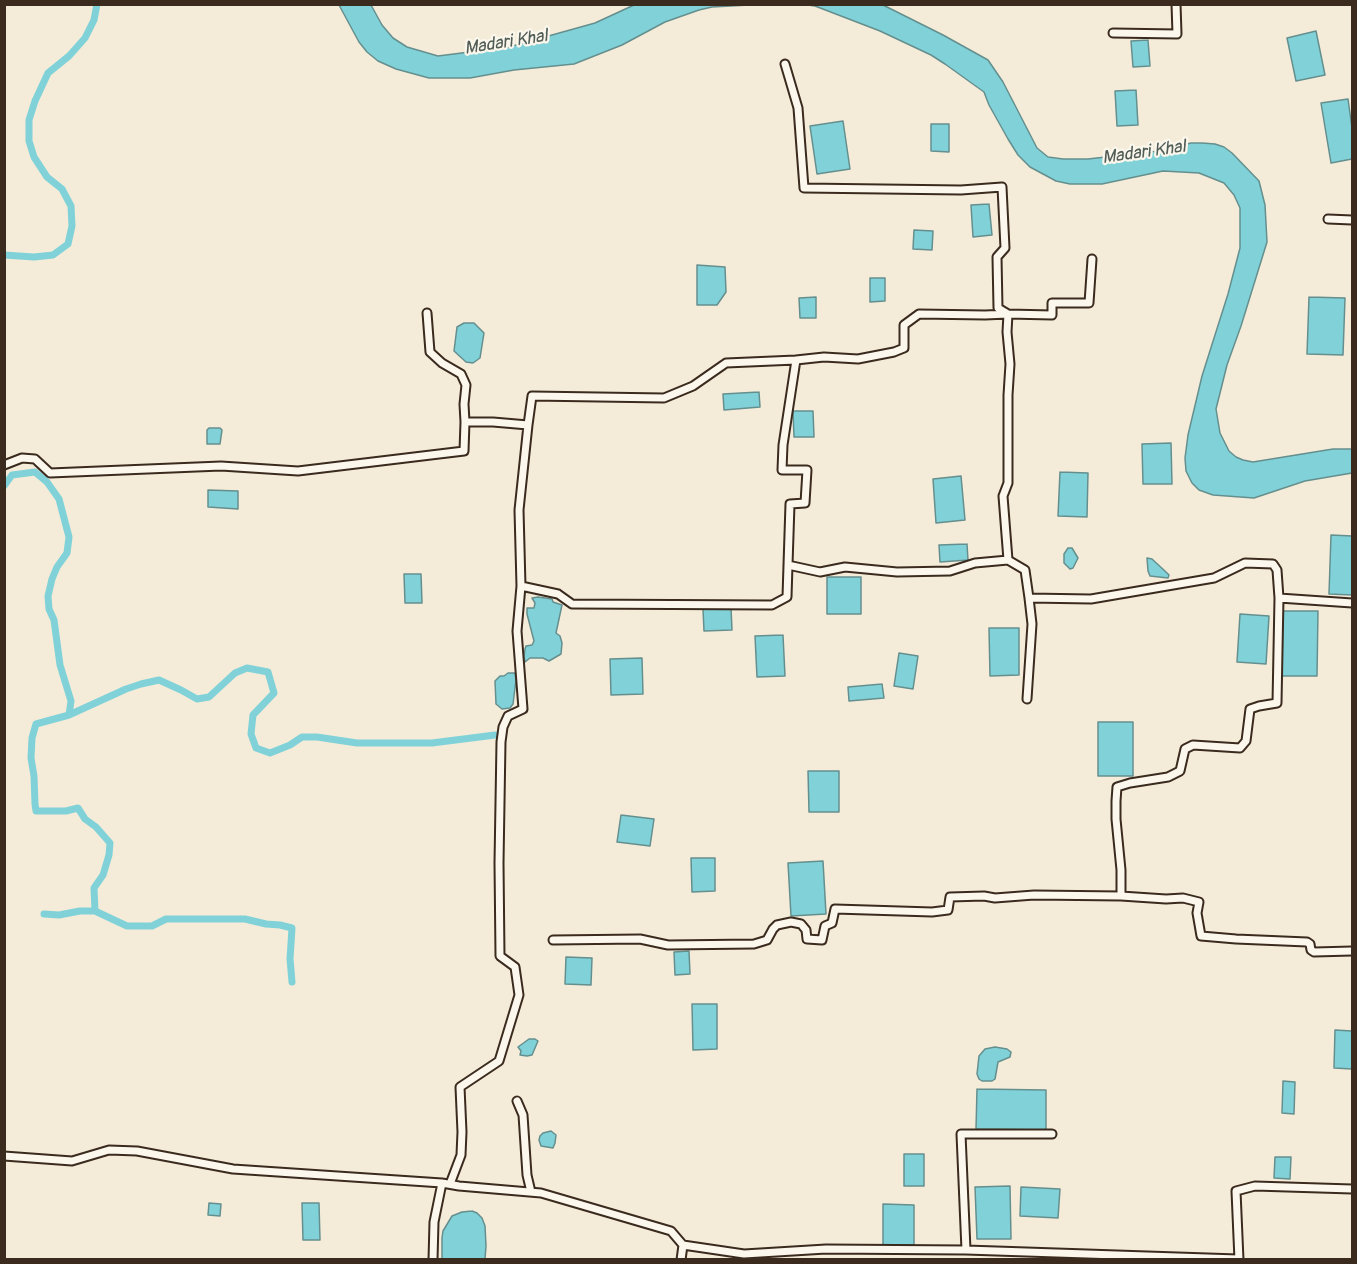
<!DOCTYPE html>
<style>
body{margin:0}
#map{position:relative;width:1357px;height:1264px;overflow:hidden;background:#f4ecd9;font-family:Pangolin,sans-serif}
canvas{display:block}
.frame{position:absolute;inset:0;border:6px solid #3b2a1e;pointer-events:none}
</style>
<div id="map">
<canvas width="1357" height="1264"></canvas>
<div class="frame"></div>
</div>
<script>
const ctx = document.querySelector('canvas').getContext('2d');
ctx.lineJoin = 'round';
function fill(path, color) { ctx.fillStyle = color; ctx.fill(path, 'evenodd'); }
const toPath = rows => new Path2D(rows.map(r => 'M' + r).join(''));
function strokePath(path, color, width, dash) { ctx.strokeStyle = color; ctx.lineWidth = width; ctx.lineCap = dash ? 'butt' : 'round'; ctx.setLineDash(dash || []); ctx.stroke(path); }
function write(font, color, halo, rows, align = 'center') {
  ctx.font = font + ' Pangolin,sans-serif'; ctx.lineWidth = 4.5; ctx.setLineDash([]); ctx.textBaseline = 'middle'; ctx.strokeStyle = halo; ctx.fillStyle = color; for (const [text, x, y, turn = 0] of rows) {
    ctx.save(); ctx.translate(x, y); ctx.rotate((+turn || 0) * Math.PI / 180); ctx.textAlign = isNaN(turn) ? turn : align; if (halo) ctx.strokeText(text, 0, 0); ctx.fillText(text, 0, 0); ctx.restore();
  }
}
const water = toPath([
 [339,5,371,5,382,25,393,38,407,47,438,56,509,47,595,23,634,5,749,5,712,7,699,10,665,22,622,45,574,64,514,70,470,78,429,78,396,69,378,61,367,52,359,42,339,5],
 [808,5,883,5,943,35,988,60,1003,82,1037,148,1048,157,1063,159,1088,159,1159,151,1191,143,1202,143,1215,144,1224,147,1232,153,1259,181,1265,205,1267,242,1241,326,1227,365,1216,409,1220,433,1229,451,1236,457,1243,460,1253,462,1333,449,1352,449,1352,473,1305,481,1254,498,1213,495,1199,490,1192,483,1186,471,1185,458,1188,435,1202,376,1228,294,1240,248,1240,208,1234,195,1224,183,1199,173,1163,171,1102,184,1070,184,1056,181,1030,167,1018,155,1008,139,989,105,984,92,945,64,931,55,880,31,815,6,808,5],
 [1316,31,1325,75,1296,81,1287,38,1316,31],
 [1148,40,1150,66,1133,67,1131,41,1148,40],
 [1136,90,1138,125,1117,126,1115,91,1136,90],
 [1348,99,1352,128,1352,159,1331,163,1321,103,1348,99],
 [843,121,850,169,817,174,810,126,843,121],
 [931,124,949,124,949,152,931,151,931,124],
 [989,204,992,235,973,237,971,205,989,204],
 [914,230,933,231,932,250,913,249,914,230],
 [697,265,725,267,726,292,717,305,697,305,697,265],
 [870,278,885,278,885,301,870,302,870,278],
 [816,297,816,318,800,318,799,298,816,297],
 [1309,297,1345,298,1343,355,1307,354,1309,297],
 [464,323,474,323,484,333,480,358,473,363,466,362,454,351,457,327,464,323],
 [759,392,760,407,724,410,723,394,759,392],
 [793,411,813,411,814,437,794,437,793,411],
 [209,428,220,428,222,430,220,444,207,444,207,430,209,428],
 [1171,443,1172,484,1143,484,1142,444,1171,443],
 [1060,472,1088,473,1087,517,1058,516,1060,472],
 [961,476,965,520,936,523,933,479,961,476],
 [208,490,238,491,238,509,208,507,208,490],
 [1331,535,1352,536,1352,595,1329,594,1331,535],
 [967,544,968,560,940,562,939,545,967,544],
 [1068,548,1072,548,1078,558,1073,568,1070,569,1064,563,1064,554,1068,548],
 [1147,558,1152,559,1166,572,1169,575,1168,578,1150,576,1148,571,1147,558],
 [404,574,421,574,422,603,405,603,404,574],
 [827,577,861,577,861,614,827,614,827,577],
 [538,597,552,599,553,602,562,605,556,633,560,636,562,643,561,654,549,661,543,658,530,658,525,662,524,657,525,649,526,646,532,645,534,641,527,614,527,608,534,608,535,603,532,598,538,597],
 [731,608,732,630,704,631,703,609,731,608],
 [1280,611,1318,611,1317,676,1279,676,1280,611],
 [1240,614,1269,616,1266,664,1237,662,1240,614],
 [989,628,1019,628,1019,675,990,676,989,628],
 [783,635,785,676,757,677,755,636,783,635],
 [899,653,918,656,913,689,894,686,899,653],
 [642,658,643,694,611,695,610,659,642,658],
 [508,673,515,673,516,680,513,704,510,708,502,709,496,704,495,681,500,676,504,676,508,673],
 [882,684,884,698,849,701,848,687,882,684],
 [1098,722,1133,722,1133,776,1098,776,1098,722],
 [808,771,839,771,839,812,809,812,808,771],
 [621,815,654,819,650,846,617,842,621,815],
 [691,858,715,858,715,891,692,892,691,858],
 [823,861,826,914,791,916,788,863,823,861],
 [689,951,690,974,675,975,674,952,689,951],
 [566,957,592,958,591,985,565,984,566,957],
 [692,1004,717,1004,717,1049,693,1050,692,1004],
 [1335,1030,1352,1031,1352,1069,1334,1068,1335,1030],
 [529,1039,535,1039,538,1041,532,1055,527,1056,520,1055,521,1051,518,1047,529,1039],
 [995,1047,1007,1049,1011,1052,1010,1057,998,1062,995,1079,992,1081,982,1081,979,1079,977,1074,979,1056,985,1049,995,1047],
 [1283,1081,1295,1082,1294,1114,1282,1113,1283,1081],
 [977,1089,1046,1090,1046,1130,976,1129,977,1089],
 [551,1131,556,1135,555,1143,553,1148,541,1146,539,1140,540,1136,543,1133,551,1131],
 [904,1154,924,1154,924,1186,904,1186,904,1154],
 [1275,1157,1291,1157,1290,1179,1274,1178,1275,1157],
 [1010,1186,1011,1239,977,1239,975,1187,1010,1186],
 [1021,1187,1060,1189,1058,1218,1020,1216,1021,1187],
 [209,1203,221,1204,220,1216,208,1215,209,1203],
 [302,1203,319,1203,320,1240,303,1240,302,1203],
 [883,1204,914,1205,914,1245,883,1245,883,1204],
 [472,1211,477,1213,482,1218,485,1226,486,1246,485,1259,442,1259,442,1238,443,1231,452,1216,462,1212,472,1211]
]);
fill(water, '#81d2d8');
strokePath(water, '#658f8e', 1.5);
strokePath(toPath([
 [4,255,34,257,53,255,68,244,72,226,71,206,62,189,47,177,34,157,29,141,29,120,35,101,48,73,69,56,85,38,94,20,97,4],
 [4,486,12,475,35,472,47,482,59,499,69,537,67,553,57,567,52,579,48,596,49,609,54,620,60,665,71,701,69,715,36,724,32,738,31,758,34,776,35,804,36,811,66,811,78,808,85,819,96,827,110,843,109,855,103,875,94,888,95,911,80,911,59,915,44,914],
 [69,715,126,689,141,684,159,680,181,690,197,699,209,697,235,673,247,668,268,672,274,693,253,715,251,734,256,748,270,753,290,745,302,737,317,737,357,743,432,743,495,735],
 [95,911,127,926,152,926,166,919,245,919,266,924,280,925,292,928,290,959,292,982]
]), '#81d2d8', 7);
const minor = toPath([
 [1113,33,1177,34,1176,4],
 [785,64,798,108,804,188,961,190,1002,187,1005,248,997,257,998,308,1008,314,1052,315,1052,303,1089,303,1092,259],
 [1328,219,1352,220],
 [427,313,430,352,442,363,461,374,466,385,464,404,465,422],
 [796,360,824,357,858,359,894,352,904,348,904,325,919,314,985,315,1008,314,1007,332,1010,364,1008,395,1008,483,1003,496,1008,560],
 [528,425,532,396,664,398,693,386,726,363,796,360,783,445,782,470,807,470,805,503,790,504,788,565,820,572,845,567,897,572,950,571,975,563,1008,560,1025,570,1029,598,1032,624,1027,699],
 [4,465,22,458,35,459,50,473,221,466,298,471,464,451,465,422,493,422,528,425,519,510,521,586,558,594,572,604,772,605,787,597,788,565],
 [1029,598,1091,599,1214,578,1245,563,1273,564,1277,570,1279,598,1352,603],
 [1279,598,1277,703,1259,706,1250,709,1246,741,1240,748,1193,745,1185,749,1180,771,1168,777,1130,783,1117,787,1116,801,1116,819,1121,870,1121,896,1166,899,1183,898,1199,902,1197,913,1201,936,1236,939,1307,942,1310,944,1311,950,1314,952,1352,951],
 [553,940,640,939,668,945,754,944,767,940,773,929,777,925,791,922,801,924,806,930,807,939,822,940,825,926,832,923,835,909,932,912,948,910,950,897,984,896,995,898,1034,895,1121,896],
 [517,1101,523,1115,527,1175,531,1192],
 [4,1156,72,1161,109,1150,137,1151,233,1169,442,1183,459,1186,541,1193,671,1231,683,1245,744,1254,826,1249,966,1250,1238,1259],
 [450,1184,461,1155,462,1132,460,1087,499,1061,519,995,515,967,500,956,499,863,501,742,503,727,508,716,523,709,517,631,521,586],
 [966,1250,961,1134,1052,1134],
 [433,1260,434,1222,442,1183],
 [681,1260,683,1245],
 [1239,1260,1236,1191,1255,1186,1352,1189]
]);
strokePath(minor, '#3b2a1e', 11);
strokePath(minor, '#fbf7ec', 7);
write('italic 18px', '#505c56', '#fbf7ec', [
 ["Madari Khal",506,43,-9],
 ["Madari Khal",1144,153,-8]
]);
</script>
